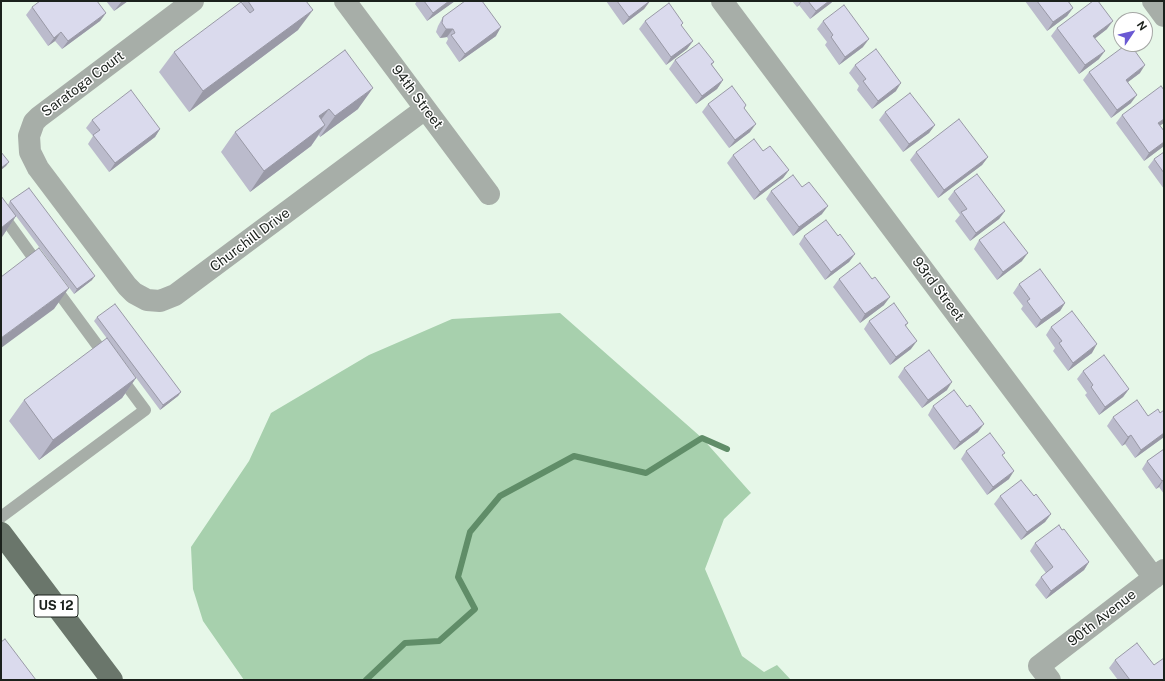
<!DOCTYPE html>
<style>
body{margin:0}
#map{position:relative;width:1165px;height:681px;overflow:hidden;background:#e6f7e8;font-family:"Public Sans",sans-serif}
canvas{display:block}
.frame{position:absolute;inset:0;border:2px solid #1b211c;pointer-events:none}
.north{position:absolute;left:1113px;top:12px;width:40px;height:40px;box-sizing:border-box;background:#fff;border:1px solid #a4a6a4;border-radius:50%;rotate:55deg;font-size:11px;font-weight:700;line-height:16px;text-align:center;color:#1b211c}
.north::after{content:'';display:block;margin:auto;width:14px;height:18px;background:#6a59d3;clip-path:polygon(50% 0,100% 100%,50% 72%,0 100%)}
</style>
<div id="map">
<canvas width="1165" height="681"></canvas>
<div class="frame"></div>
<div class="north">N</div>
</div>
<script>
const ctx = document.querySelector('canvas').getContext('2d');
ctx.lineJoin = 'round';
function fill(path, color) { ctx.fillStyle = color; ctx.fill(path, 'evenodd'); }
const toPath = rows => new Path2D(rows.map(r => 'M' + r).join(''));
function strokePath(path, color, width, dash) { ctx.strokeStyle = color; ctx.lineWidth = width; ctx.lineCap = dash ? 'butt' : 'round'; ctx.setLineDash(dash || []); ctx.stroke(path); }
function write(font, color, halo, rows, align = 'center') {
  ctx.font = font + ' "Public Sans",sans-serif'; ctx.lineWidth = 3; ctx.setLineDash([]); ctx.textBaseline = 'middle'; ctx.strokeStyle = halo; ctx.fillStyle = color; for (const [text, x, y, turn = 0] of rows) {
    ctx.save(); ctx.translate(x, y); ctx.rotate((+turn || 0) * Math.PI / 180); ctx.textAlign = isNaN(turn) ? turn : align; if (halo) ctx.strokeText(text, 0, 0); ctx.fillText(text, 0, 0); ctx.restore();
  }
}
fill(toPath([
 [560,313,702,438,751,493,724,519,705,569,742,656,764,672,777,665,791,680,244,680,203,621,193,589,191,547,249,461,271,413,369,355,452,319]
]), '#a7d0ad');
strokePath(toPath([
 [366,680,405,643,439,641,475,609,458,577,470,532,500,496,574,456,646,473,702,438,727,449]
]), '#608d68', 6);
strokePath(toPath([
 [1,213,40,267],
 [53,285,106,357],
 [1,517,145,410,119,375]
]), '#a7aea8', 12);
strokePath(toPath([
 [193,1,39,117,34,122,29,136,30,152,38,168,127,286,134,293,147,300,160,301,175,295,425,109],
 [345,1,489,194],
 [722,1,1154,578],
 [1153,1,1164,16],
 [1050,680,1039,666,1164,570]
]), '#a7aea8', 22);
strokePath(toPath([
 [1,533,112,680]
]), '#6a766b', 22);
fill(toPath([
 [106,1,128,1,114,11],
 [243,1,306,1,298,30,189,112,159,72,174,52,242,3],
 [417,1,455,1,427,21,415,4],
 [606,1,650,1,644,9,623,25],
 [792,1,833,1,831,3,810,19,799,5,797,7],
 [1025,1,1068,1,1073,8,1067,16,1047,31],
 [32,7,106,13,100,21,62,49,55,41,48,46,26,15],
 [443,17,496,36,459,62,446,43,448,39,447,37,440,38,436,32,438,26],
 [645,21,683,23,681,26,693,41,687,49,666,65,639,29],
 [823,21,863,47,839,65,825,45,827,42,817,29],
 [1057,28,1107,29,1095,38,1099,59,1079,74,1051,36],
 [345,50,358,109,320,137,319,135,311,146,250,192,221,152,235,132],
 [675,60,714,62,712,65,723,80,717,89,696,104,669,69],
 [855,65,896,91,872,109,857,90,859,86,849,73],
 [1089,72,1140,73,1128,82,1131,103,1111,118,1083,80],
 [708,104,746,105,744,109,750,132,729,148,702,112],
 [885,112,935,125,929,133,903,152,879,120],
 [1122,115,1160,125,1164,146,1144,161,1116,123],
 [92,120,160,129,155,137,109,172,88,144,93,136,86,128],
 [763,151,789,170,783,178,754,200,727,163,733,155],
 [916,152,988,157,982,165,938,198,910,160],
 [1164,152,1164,189,1148,167,1154,159],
 [771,191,822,214,793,236,766,199],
 [954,191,1005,211,999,219,970,241,955,221,960,215,948,199],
 [10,201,92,280,74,294,16,216,2,237,8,205],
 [804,236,838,236,855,254,849,262,825,280,799,244],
 [979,240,1022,261,997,280,974,249],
 [839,279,872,279,884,305,860,323,833,287],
 [1019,284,1065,303,1060,311,1036,328,1021,309,1023,306,1013,293],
 [97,317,181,392,178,396,160,410,94,321],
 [869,321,908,323,906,326,911,349,890,365,864,329],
 [1051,327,1092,353,1068,371,1053,351,1055,348,1046,335],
 [904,368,947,390,922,408,898,377],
 [1083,371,1129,389,1123,397,1099,415,1085,395,1087,393,1077,379],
 [136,378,122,398,39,460,9,421,24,400],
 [933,406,978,432,954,450,928,415],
 [1160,413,1164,437,1135,458,1125,444,1122,446,1107,426,1113,417,1148,416],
 [1164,449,1164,494,1159,487,1156,489,1142,469,1147,461],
 [966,451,1009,479,987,495,961,459],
 [1000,496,1034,496,1051,514,1045,522,1021,540,994,504],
 [1062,530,1089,562,1084,570,1046,599,1035,585,1041,577,1046,573,1030,551,1035,543],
 [1115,660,1154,665,1164,680,1118,680,1109,668]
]), '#bbc');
fill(toPath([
 [122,1,128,1,114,11],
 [449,1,455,1,427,21,433,13],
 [650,1,644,9,623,25,629,17],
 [801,1,802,1,799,5,797,7],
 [829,1,833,1,831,3,810,19,816,11],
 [1073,8,1067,16,1047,31,1053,22],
 [313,10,298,30,189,112,203,91],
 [106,13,100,21,62,49,68,41],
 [1113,21,1107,29,1088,44,1093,36],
 [501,27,496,36,459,62,465,54],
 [446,29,453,29,447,37,440,38],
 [61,32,55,41,48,46,54,38],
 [869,39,863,47,839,65,845,57],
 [693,41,687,49,666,65,671,57],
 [1105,51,1099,59,1079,74,1085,65],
 [1145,65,1140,73,1120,88,1126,80],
 [723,80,717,89,696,104,702,96],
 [901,83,896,91,872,109,878,101],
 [373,88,358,109,320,137,335,116],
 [1137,95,1131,103,1111,118,1117,110],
 [329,109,314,129,319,116],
 [1164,119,1164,123,1152,131,1158,123],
 [756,124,750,132,729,148,735,140],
 [325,125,311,146,250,192,264,171],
 [935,125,929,133,903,152,909,144],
 [160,129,155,137,109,172,115,163],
 [1164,142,1164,146,1144,161,1149,153],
 [988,157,982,165,938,198,944,190],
 [9,162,6,166,1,170,1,168],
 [789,170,783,178,754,200,760,192],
 [828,206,822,214,793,236,799,227],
 [1005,211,999,219,970,241,976,233],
 [16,216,2,237,1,237,1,228],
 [1028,253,1022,261,997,280,1003,272],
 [855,254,849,262,825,280,831,272],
 [95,276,92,280,74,294,77,289],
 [69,288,54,309,1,348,1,338],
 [890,297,884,305,860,323,865,314],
 [1065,303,1060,311,1036,328,1041,320],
 [917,341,911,349,890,365,896,357],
 [1097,344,1092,353,1068,371,1073,363],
 [136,378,122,398,39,460,53,440],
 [952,382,947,390,922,408,928,400],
 [1129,389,1123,397,1099,415,1105,407],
 [181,392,178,396,160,410,163,405],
 [984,424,978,432,954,450,960,442],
 [1164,433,1164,437,1135,458,1141,450],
 [1131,435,1125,444,1122,446,1128,437],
 [1014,471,1009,479,987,495,993,487],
 [1164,479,1159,487,1156,489,1162,481],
 [1051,514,1045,522,1021,540,1027,532],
 [1089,562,1084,570,1046,599,1051,591]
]), '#9999a6');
const building = toPath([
 [40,1,97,1,106,13,68,41,61,32,54,38,32,7,40,1],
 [248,1,306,1,313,10,203,91,174,52,241,2,250,13,254,10,248,1],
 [424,1,449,1,433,13,424,1],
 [465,1,482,1,501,27,465,54,451,35,455,33,453,29,446,29,442,23,443,17,465,1],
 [617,1,650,1,629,17,617,1],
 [808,1,829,1,816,11,808,1],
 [1037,1,1068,1,1073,8,1053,22,1037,1],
 [1093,1,1098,1,1113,21,1093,36,1105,51,1085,65,1057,28,1093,1],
 [669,3,683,23,681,25,693,41,671,57,645,21,669,3],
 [844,5,869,39,845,57,831,37,833,35,823,21,844,5],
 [699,43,714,62,711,64,723,80,702,96,675,60,699,43],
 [1127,44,1130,44,1145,65,1126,80,1137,95,1117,110,1089,72,1127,44],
 [876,49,901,83,878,101,863,81,866,79,855,65,876,49],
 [345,50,373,88,335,116,329,109,319,116,325,125,264,171,235,132,345,50],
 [732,86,746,105,744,108,756,124,735,140,708,104,732,86],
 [1161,86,1164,90,1164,119,1158,123,1164,131,1164,142,1149,153,1122,115,1161,86],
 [131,90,160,129,115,163,93,135,100,130,92,120,131,90],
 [910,93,935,125,909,144,885,112,910,93],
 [959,119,988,157,944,190,916,152,959,119],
 [754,139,763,151,770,146,789,170,760,192,733,155,754,139],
 [1,152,9,162,1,168,1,152],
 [1164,152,1164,173,1154,159,1164,152],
 [977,174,1005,211,976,233,961,212,967,209,954,191,977,174],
 [793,175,802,187,809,182,828,206,799,227,771,191,793,175],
 [29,188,95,276,77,289,10,201,29,188],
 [1,196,16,216,1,228,1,196],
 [826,220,838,236,840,234,855,254,831,272,804,236,826,220],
 [1004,222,1028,253,1003,272,979,240,1004,222],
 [39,248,69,288,1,338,1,277,39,248],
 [860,263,872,279,875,277,890,297,865,314,839,279,860,263],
 [1040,269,1065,303,1041,320,1027,301,1030,299,1019,284,1040,269],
 [894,303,908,323,905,325,917,341,896,357,869,321,894,303],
 [115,304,181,392,163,405,97,317,115,304],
 [1072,311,1097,344,1073,363,1059,343,1062,341,1051,327,1072,311],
 [107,338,136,378,53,440,24,400,107,338],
 [929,350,952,382,928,400,904,368,929,350],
 [1104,355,1129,389,1105,407,1091,387,1093,385,1083,371,1104,355],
 [954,390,967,407,970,405,984,424,960,442,933,406,954,390],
 [1137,400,1148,416,1158,409,1160,413,1164,410,1164,433,1141,450,1131,435,1128,437,1113,417,1137,400],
 [990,433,1005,453,1002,455,1014,471,993,487,966,451,990,433],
 [1164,449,1164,479,1162,481,1147,461,1164,449],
 [1021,480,1034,496,1036,494,1051,514,1027,532,1000,496,1021,480],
 [1059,525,1062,530,1064,529,1089,562,1051,591,1041,577,1053,567,1035,543,1059,525],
 [5,639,36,680,1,680,1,642,5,639],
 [1137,643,1154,665,1164,658,1164,680,1130,680,1115,660,1137,643]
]);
fill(building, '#dadaed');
strokePath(building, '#9999a6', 1);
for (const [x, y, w] of [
 [56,606,44]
]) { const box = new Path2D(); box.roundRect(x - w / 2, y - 11, w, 22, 3); ctx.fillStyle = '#fff'; ctx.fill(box); strokePath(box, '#1b211c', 1); }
write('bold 13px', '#1b211c', null, [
 ["US 12",56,606]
]);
write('14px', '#1b211c', '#fff', [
 ["Saratoga Court",83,84,-37],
 ["94th Street",417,97,53],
 ["Churchill Drive",250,240,-37],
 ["93rd Street",938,289,53],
 ["90th Avenue",1102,618,-38]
]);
</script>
